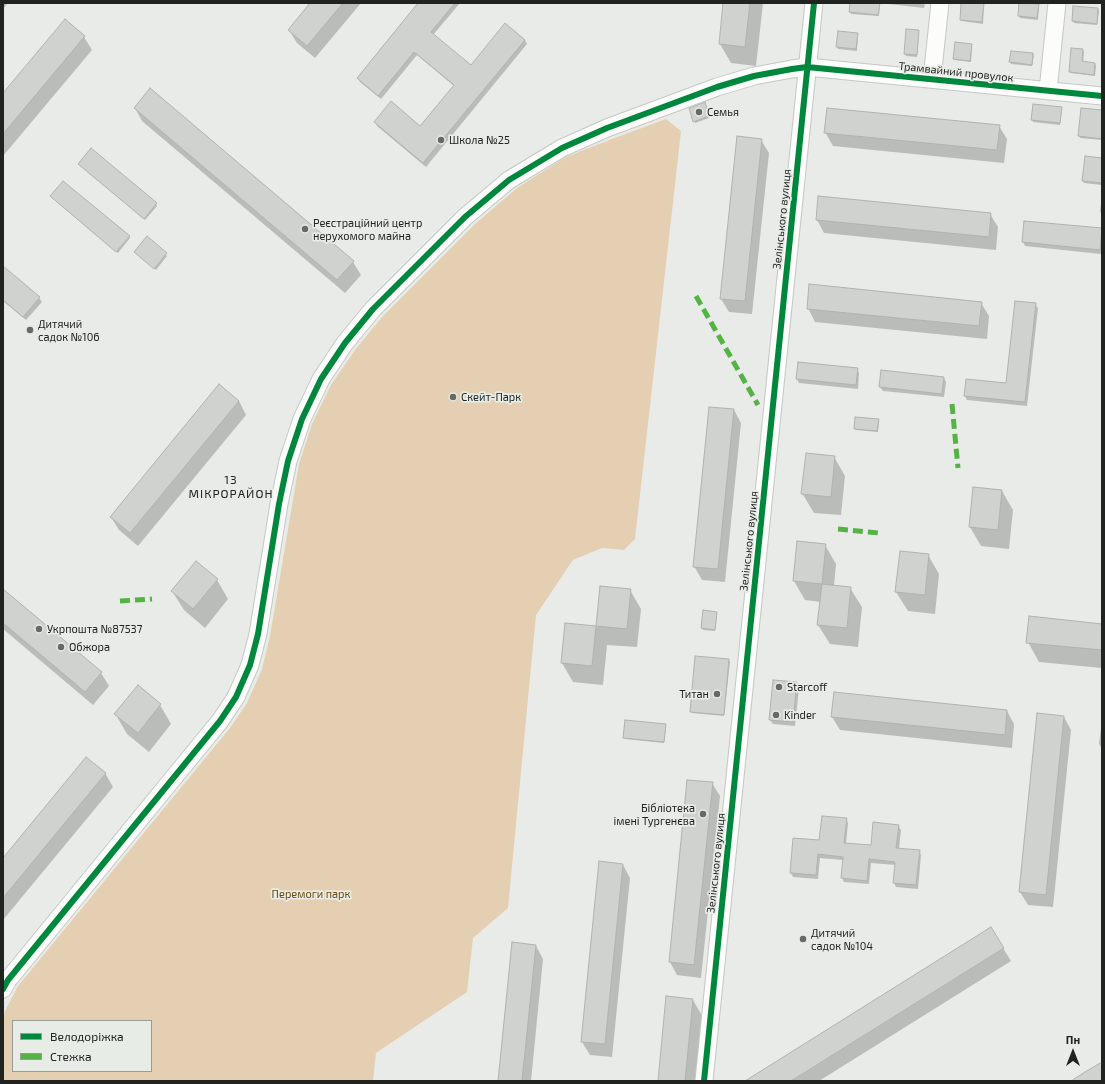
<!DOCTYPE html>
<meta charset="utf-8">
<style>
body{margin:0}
#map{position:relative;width:1105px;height:1084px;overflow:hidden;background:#e8ebe7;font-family:"Exo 2",sans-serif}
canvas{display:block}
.frame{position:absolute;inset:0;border:4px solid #212320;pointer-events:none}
.legend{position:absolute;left:12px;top:1020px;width:140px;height:52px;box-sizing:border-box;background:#e7ece6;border:1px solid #989c97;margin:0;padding:5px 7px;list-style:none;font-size:12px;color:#212320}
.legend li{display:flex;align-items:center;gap:8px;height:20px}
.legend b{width:20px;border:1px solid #989c97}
.north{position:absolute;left:1053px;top:1032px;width:40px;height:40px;-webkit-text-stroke:3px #e7ece6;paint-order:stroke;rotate:0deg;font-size:11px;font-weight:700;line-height:16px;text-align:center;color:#212320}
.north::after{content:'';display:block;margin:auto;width:14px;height:18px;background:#212320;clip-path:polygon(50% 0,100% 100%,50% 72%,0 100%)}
</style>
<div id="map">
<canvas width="1105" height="1084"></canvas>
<div class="frame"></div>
<ul class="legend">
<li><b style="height:5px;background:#00873e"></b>Велодоріжка</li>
<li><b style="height:5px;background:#55b245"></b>Стежка</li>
</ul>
<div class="north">Пн</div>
</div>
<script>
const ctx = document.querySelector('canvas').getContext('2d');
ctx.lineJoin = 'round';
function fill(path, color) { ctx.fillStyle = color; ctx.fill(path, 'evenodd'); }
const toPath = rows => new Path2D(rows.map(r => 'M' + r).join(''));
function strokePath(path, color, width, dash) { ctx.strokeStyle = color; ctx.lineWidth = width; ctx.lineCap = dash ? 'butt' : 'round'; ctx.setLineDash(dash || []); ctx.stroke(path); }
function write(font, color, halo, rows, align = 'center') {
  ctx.font = font + ' "Exo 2",sans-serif'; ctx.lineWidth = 3.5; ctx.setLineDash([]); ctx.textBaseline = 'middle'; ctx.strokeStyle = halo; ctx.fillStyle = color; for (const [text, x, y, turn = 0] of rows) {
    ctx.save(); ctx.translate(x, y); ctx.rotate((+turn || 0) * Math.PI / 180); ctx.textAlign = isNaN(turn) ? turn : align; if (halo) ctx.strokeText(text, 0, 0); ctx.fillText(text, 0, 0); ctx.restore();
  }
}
fill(toPath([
 [666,119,681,131,635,539,624,550,602,548,573,560,536,615,508,908,473,938,467,992,376,1053,373,1081,3,1081,3,1020,5,1011,18,986,230,728,247,703,262,669,270,636,299,464,312,424,331,385,355,350,382,317,474,225,517,188,566,157,612,139],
 [13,1021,151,1021,151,1071,13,1071]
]), '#e4cfb2');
fill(toPath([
 [3,3,8,3,3,9],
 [311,3,361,3,315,58,297,43,289,30],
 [420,3,460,3,433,35,471,66,525,40,527,44,426,167,377,126,375,122,421,127,454,86,417,55,381,99,360,82,358,78],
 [724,3,763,3,756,66,731,63,720,44],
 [851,3,925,3,924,8,880,3,879,16,851,14,850,12],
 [962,3,984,3,983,24,962,21,961,20],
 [1020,3,1038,5,1039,6,1038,20,1020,18,1019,16],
 [1098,9,1099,11,1097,25,1074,23,1073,21],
 [66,21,84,37,92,50,3,156,3,95],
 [918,31,919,33,917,57,906,56,905,54],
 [858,34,858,36,857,51,838,49,837,47],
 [971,45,972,47,971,62,955,60,954,59],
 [1083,50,1084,52,1083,63,1095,64,1096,66,1095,76,1071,73,1070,72],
 [1033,54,1034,55,1032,66,1011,64,1010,62],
 [705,105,709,118,695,123,694,121],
 [1034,105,1061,107,1062,109,1060,125,1033,122,1032,120],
 [135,108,353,262,361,275,345,293,142,121],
 [1082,109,1102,111,1102,140,1080,138,1079,136],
 [999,126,1007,139,1004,163,833,146,825,132],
 [761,140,769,153,752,314,729,312,721,299],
 [91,149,156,204,157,206,145,220,80,165],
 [1085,157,1102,159,1102,185,1084,183,1083,181],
 [1102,194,1102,213,1100,212],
 [51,197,129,237,130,238,118,253],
 [990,214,998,227,996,250,824,233,817,220],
 [1101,229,1102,231,1101,254,1025,246,1023,242],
 [147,238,167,256,156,270,136,253],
 [3,267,39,298,42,302,26,320,3,301],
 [981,303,989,316,987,339,815,322,808,308],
 [1035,304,1038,308,1027,406,967,400,965,396,1007,384],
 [857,369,859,373,858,389,799,383,797,379],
 [944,378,946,382,944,397,883,391,880,387],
 [239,401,246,415,138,546,119,530,111,517],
 [734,410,741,423,725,582,702,580,694,566],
 [878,420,879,422,878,432,856,430,855,429],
 [834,457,845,476,841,515,814,513,802,493],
 [1002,491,1013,510,1009,549,981,546,970,527],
 [825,545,836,564,834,586,850,588,862,607,858,647,830,644,818,625,821,602,805,600,794,581],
 [928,555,939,574,935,614,908,611,896,592],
 [217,580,228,599,205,628,184,610,172,591],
 [601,587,630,590,641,609,637,647,607,645,603,685,573,682,562,663,566,624,597,627],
 [3,591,101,673,109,686,93,705,3,629],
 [716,612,717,614,715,631,703,630,702,628],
 [1102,624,1102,668,1039,662,1028,642],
 [729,660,730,662,724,716,692,713,691,711],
 [797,683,799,688,795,726,773,724,770,720],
 [138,687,160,705,171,724,149,752,127,734,116,715],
 [1007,711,1014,724,1012,748,840,730,832,717],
 [1064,717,1071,730,1053,907,1028,905,1020,892],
 [1102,720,1102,749,1099,744],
 [665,725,666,727,664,743,625,739,624,737],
 [105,773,113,787,3,920,3,860],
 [712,783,720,796,701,978,677,975,670,962],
 [846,819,848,823,846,844,872,846,898,826,901,830,899,849,919,851,921,855,918,889,896,887,894,883,896,865,871,863,869,884,844,882,842,878,843,860,820,858,818,879,793,877,791,873,820,841],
 [623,865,630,878,612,1057,590,1055,582,1042],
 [536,946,543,959,531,1081,499,1081],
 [1003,948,1011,961,819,1081,753,1081],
 [693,1000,704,1019,698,1081,658,1081]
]), '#0003');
const building = toPath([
 [310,3,343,3,307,46,288,30,310,3],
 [418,3,455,3,431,32,471,65,505,23,525,40,423,163,374,122,391,101,420,126,454,85,414,52,378,96,357,78,418,3],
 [723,3,750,3,745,47,719,44,723,3],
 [850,3,880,3,878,15,849,12,850,3],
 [961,3,984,3,982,22,960,20,961,3],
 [1019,3,1039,4,1037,18,1018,16,1019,3],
 [1073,6,1098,8,1097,24,1072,21,1073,6],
 [65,19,85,36,3,134,3,93,65,19],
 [906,29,919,30,917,55,904,54,906,29],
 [838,31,858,33,856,49,836,47,838,31],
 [955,42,972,44,970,61,953,59,955,42],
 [1071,48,1083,49,1082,61,1095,63,1094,75,1069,72,1071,48],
 [1011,51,1033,53,1032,65,1009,62,1011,51],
 [150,88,354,261,337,280,134,108,150,88],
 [705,102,709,116,693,122,689,108,705,102],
 [1033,104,1062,107,1060,123,1031,120,1033,104],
 [827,108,1000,125,997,150,824,133,827,108],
 [1081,108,1102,110,1102,139,1078,136,1081,108],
 [737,136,762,139,745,301,720,299,737,136],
 [91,148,157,203,144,219,78,164,91,148],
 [1085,156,1102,158,1102,183,1082,181,1085,156],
 [63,181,130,236,116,252,50,196,63,181],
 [818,196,991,213,989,237,816,220,818,196],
 [1024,221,1102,228,1100,250,1022,242,1024,221],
 [147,236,167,253,154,269,134,252,147,236],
 [3,266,40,297,23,317,3,300,3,266],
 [809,284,982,302,979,326,807,309,809,284],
 [1015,301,1036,303,1025,402,964,396,966,379,1006,383,1015,301],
 [798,362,858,368,856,385,796,379,798,362],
 [881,370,944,377,942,394,879,387,881,370],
 [219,384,239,401,130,533,110,517,219,384],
 [709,407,734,409,718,569,693,567,709,407],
 [855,417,879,419,877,431,854,429,855,417],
 [806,453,835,456,831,497,801,494,806,453],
 [973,487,1002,490,998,530,969,527,973,487],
 [797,541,826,544,822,584,793,581,797,541],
 [900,551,929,554,925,595,895,592,900,551],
 [196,561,218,579,193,609,171,591,196,561],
 [822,584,851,587,847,628,817,625,822,584],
 [600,586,631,589,627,629,596,626,600,586],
 [3,589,102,672,85,692,3,623,3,589],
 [703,610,717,612,715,630,701,628,703,610],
 [1029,616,1102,624,1102,650,1026,643,1029,616],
 [565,623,596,626,592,666,561,663,565,623],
 [695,656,729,659,724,715,690,712,695,656],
 [773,680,797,682,793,722,769,720,773,680],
 [138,685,161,704,138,733,114,714,138,685],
 [834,692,1007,710,1005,735,831,717,834,692],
 [1037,713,1064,716,1046,895,1019,892,1037,713],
 [625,720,666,724,664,742,623,738,625,720],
 [86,757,106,773,3,898,3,858,86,757],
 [687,780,713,782,694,965,669,962,687,780],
 [822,816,847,818,844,843,871,845,873,822,899,825,896,848,920,850,916,885,893,883,895,862,869,859,867,881,841,878,843,857,818,854,816,875,790,873,793,838,819,840,822,816],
 [599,861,623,864,605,1044,581,1042,599,861],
 [991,927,1004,948,791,1081,745,1081,991,927],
 [512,942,536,945,522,1081,498,1081,512,942],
 [666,996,693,999,685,1081,658,1081,666,996],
 [1102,1062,1102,1081,1071,1081,1085,1072,1102,1062]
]);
fill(building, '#cfd2cf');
strokePath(building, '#b0b2b0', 1);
const minor = toPath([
 [932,79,940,3],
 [1048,91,1057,3],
 [3,989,8,980,220,721,236,697,250,665,258,634,279,504,288,461,302,419,321,379,345,343,373,309,465,217,509,180,562,148,607,128,717,87,754,76,792,69,807,67,1102,96],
 [704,1081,814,3]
]);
strokePath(minor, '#c5c8c5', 19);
strokePath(minor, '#fcfcfb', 17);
strokePath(toPath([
 [696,296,758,405],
 [952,404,958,468],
 [838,529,879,533],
 [120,601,152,599]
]), '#55b245', 5, [10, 5]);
strokePath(toPath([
 [3,989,8,980,220,721,236,697,250,665,258,634,279,504,288,461,302,419,321,379,345,343,373,309,465,217,509,180,562,148,607,128,717,87,754,76,792,69,807,67,1102,96],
 [704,1081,814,3]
]), '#00873e', 6);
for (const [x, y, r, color] of [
 [699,112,4,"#676966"],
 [441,140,4,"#676966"],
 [305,229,4,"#676966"],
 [30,330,4,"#676966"],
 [453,397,4,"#676966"],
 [39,629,4,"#676966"],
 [61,647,4,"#676966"],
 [779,687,4,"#676966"],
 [717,694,4,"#676966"],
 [776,715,4,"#676966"],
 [703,814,4,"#676966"],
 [803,939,4,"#676966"]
]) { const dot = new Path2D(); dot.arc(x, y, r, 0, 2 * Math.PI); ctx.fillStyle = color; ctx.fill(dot); strokePath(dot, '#e7ece6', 1.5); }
write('11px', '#212320', '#e7ece6', [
 ["Трамвайний провулок",956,72,6],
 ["Зелінського вулиця",782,219,-84],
 ["Зелінського вулиця",749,541,-84],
 ["Зелінського вулиця",716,863,-84]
]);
write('11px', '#212320', '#e7ece6', [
 ["Семья",707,112],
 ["Школа №25",449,140],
 ["Реєстраційний центр",313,223],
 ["нерухомого майна",313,236],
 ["Дитячий",38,324],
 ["садок №106",38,337],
 ["Скейт-Парк",461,397],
 ["Укрпошта №87537",47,629],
 ["Обжора",69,647],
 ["Starcoff",787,687],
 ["Титан",709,694,"right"],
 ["Kinder",784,715],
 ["Бібліотека",695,808,"right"],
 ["імені Тургенєва",695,821,"right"],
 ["Дитячий",811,933],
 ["садок №104",811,946]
], 'left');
write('11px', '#6e4709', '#e7ece6', [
 ["Перемоги парк",311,894]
]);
ctx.letterSpacing = '1px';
write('12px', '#212320', '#e7ece6', [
 ["13",231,480],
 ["МІКРОРАЙОН",231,494]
]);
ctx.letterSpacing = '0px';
</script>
